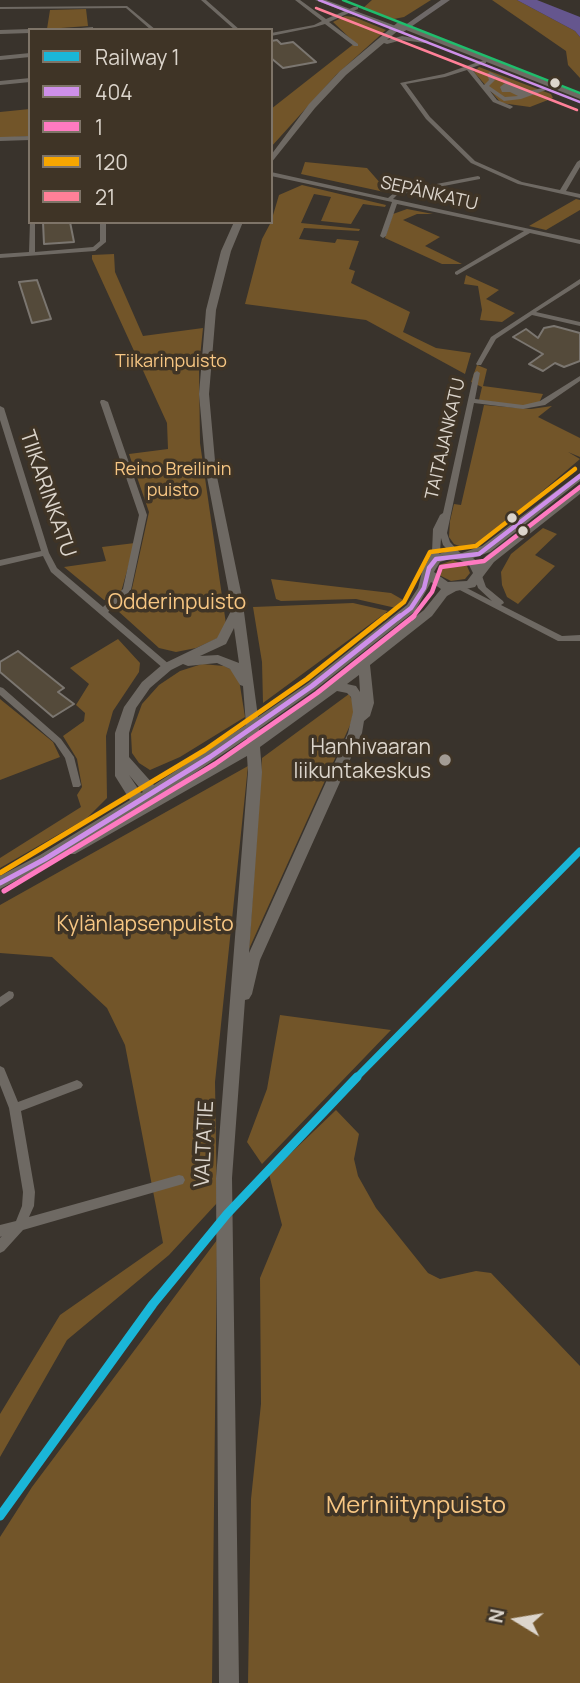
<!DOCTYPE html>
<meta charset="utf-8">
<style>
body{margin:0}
#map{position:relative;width:580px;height:1683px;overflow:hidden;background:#39332c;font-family:Manrope,sans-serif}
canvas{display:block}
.legend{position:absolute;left:28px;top:28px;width:245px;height:196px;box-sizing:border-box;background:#3f3426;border:2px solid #7e7468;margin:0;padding:9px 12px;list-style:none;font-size:21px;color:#dcd5cc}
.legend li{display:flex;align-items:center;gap:14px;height:35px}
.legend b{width:35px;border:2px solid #7e7468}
.north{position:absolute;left:482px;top:1585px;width:70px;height:70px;-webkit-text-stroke:5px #3f3426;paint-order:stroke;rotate:281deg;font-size:19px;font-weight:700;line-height:28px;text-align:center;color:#dcd5cc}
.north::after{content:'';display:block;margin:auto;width:24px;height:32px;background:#dcd5cc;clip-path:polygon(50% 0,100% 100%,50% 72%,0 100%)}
</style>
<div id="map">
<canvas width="580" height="1683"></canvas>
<ul class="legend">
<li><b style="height:9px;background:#1ab6d8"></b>Railway 1</li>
<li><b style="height:9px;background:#ce8fe9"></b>404</li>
<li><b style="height:9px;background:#fe7ac1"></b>1</li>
<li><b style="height:9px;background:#f7a600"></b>120</li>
<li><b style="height:9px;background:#ff8098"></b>21</li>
</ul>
<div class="north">N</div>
</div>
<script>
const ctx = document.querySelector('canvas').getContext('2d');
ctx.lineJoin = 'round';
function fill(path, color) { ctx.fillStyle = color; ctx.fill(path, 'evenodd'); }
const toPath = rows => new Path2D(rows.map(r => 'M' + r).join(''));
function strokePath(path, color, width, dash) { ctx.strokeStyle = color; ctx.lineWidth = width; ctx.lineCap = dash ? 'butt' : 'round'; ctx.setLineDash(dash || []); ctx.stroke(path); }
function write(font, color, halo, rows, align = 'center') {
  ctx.font = font + ' Manrope,sans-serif'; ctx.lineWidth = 7; ctx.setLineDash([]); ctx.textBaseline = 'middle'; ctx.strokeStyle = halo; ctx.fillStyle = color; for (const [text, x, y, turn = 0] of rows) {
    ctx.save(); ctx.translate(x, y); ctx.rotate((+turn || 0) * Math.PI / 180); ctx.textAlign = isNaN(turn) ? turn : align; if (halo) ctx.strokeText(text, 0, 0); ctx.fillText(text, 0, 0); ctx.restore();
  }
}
fill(toPath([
 [372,0,431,0,404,17,394,19,362,9],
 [492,0,517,0,575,31,580,37,580,78,568,65,566,51],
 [86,9,88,26,47,29,50,10],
 [345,16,354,17,386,30,336,75,271,147,271,109,355,43,333,22],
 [479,67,551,94,553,98,530,107,501,103,474,72],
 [30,109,30,136,0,138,0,112],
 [305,162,367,168,389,193,301,174],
 [302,185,386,205,385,207,363,204,351,224,321,221,331,197,314,194,301,223,360,229,359,231,304,228,299,239,335,243,337,239,359,241,349,269,355,271,351,283,410,312,403,332,436,348,471,353,465,374,366,320,245,304,262,239,271,222,279,195],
 [576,199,580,200,580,210,546,230,529,226],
 [407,209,433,214,417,214,403,220,440,237,425,246,462,264,442,264,385,238,393,214],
 [114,254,115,272,143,336,203,328,199,367,200,443,226,624,218,638,196,648,176,652,159,648,118,611,131,593,149,512,129,454,168,449,167,423,92,259,92,255],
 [466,275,499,290,486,299,515,313,502,322,480,320,482,310,478,286,464,284],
 [477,365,487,369,483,386,543,394,539,403,523,406,479,400,482,387,471,382],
 [484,405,531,409,552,406,538,417,580,438,580,457,568,452,580,459,477,547,464,548,454,544,449,537,450,521,454,504,461,505],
 [543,528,557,534,535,555,555,566,518,604,507,597,502,585,501,572,511,554],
 [135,543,121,592,115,599,104,600,64,567,106,561,102,547],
 [453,560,467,566,470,573,465,579,451,581,439,575,439,565],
 [271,579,391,593,405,601,396,608,356,599,281,601,276,599],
 [353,603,388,611,263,703,262,662,253,607],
 [118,639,140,663,139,672,113,711,106,736,107,798,87,818,0,868,0,858,81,807,77,795,82,787,77,759,63,736,84,721,85,713,76,705,89,684,70,668],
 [202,664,224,666,238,673,245,717,180,757,150,770,139,763,132,753,131,734,142,704,159,685,180,671],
 [349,694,355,706,351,723,249,949,262,758],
 [0,699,53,742,60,757,0,780],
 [248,766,215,1082,217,1203,169,1255,67,1340,0,1457,0,1414,60,1315,163,1243,125,1045,107,1008,52,957,0,953,0,905],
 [280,1015,391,1030,262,1164,247,1142,267,1089],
 [336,1110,359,1134,354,1159,358,1176,376,1208,428,1273,440,1279,476,1271,491,1273,580,1366,580,1683,248,1683,251,1499,261,1404,260,1278,282,1225,269,1174],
 [217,1240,212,1683,0,1683,0,1537,32,1487]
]), '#725529');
fill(toPath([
 [517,0,537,0,580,17,580,37,575,31]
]), '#65568e');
const building = toPath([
 [277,40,281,44,293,42,316,62,283,68,271,58,271,41,277,40],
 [43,222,70,222,74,242,44,244,43,222],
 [37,280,51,319,32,323,19,282,37,280],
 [554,326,580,333,580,361,564,367,555,363,543,371,529,364,543,354,513,337,526,329,538,338,544,328,554,326],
 [18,651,64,688,58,692,74,704,53,717,0,672,0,662,18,651]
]);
fill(building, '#544a3a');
strokePath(building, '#7b7670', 2);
fill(toPath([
 [201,0,206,0,240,30,235,30,201,0],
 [295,0,300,0,326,19,354,7,358,7,358,9,329,22,358,44,358,46,354,46,325,24,315,27,271,36,271,33,314,25,322,21,295,0],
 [127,6,156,30,151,30,126,8,0,9,0,7,127,6],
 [93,27,93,28,91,29,56,30,93,27],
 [30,29,30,33,0,34,0,30,30,29],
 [30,53,30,57,0,60,0,56,30,53],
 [484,60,486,61,486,63,471,68,484,85,489,80,487,74,490,72,528,91,543,88,546,90,521,99,504,101,490,91,497,100,512,106,513,107,510,109,493,102,467,70,445,77,406,84,430,117,475,161,522,182,560,190,577,162,580,160,580,167,566,191,580,194,580,198,518,184,471,163,426,119,400,83,444,74,484,60],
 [494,78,505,83,500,87,502,92,510,92,518,96,525,94,518,96,505,97,489,86,495,80,494,78],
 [30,78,30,82,0,85,0,81,30,78],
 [271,172,388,198,395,192,478,176,480,177,480,179,397,195,393,199,580,240,580,244,530,233,457,275,455,274,455,272,524,231,397,204,386,236,383,238,380,236,392,202,271,176,271,172],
 [30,221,30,222,35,222,35,252,93,247,100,241,100,222,106,222,106,242,95,251,0,258,0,254,29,252,30,221],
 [580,279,580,284,536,312,580,322,580,326,532,315,496,339,481,365,477,365,476,364,491,337,580,279],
 [477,371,480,373,475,399,523,405,540,401,580,376,580,381,545,405,523,409,474,403,447,533,450,542,463,556,459,559,456,558,443,545,441,538,440,552,434,565,431,566,427,563,432,552,433,529,440,515,443,513,474,373,477,371],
 [101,400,104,400,108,402,147,515,131,590,108,612,170,665,171,667,167,670,164,669,51,572,43,556,0,566,0,560,41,551,0,420,0,406,4,408,49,553,57,568,103,607,123,589,139,515,100,402,101,400],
 [478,573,482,576,486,587,503,601,504,603,501,605,562,636,580,635,580,641,558,641,454,587,458,584,461,585,492,601,478,588,474,576,478,573],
 [0,687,3,688,61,739,74,757,81,785,79,787,73,787,65,758,55,743,0,695,0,687],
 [9,991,13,992,14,995,13,998,0,1007,0,997,9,991],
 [0,1066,4,1068,18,1102,77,1080,81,1082,83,1085,81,1088,21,1111,35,1192,34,1206,29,1217,179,1175,183,1176,185,1180,183,1184,23,1230,4,1251,0,1253,0,1238,2,1236,0,1237,0,1225,16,1221,22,1206,23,1192,9,1108,0,1085,0,1066]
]), '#6e6963');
fill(toPath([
 [397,23,403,23,580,94,580,99,401,28,387,40,402,36,429,41,425,43,402,40,387,44,384,43,346,75,315,108,271,163,271,155,309,104,340,71,397,23],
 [30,136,30,140,0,141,0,137,30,136],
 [234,222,243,222,231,251,216,310,209,394,216,472,242,597,258,717,308,683,407,605,418,588,423,568,432,556,448,551,462,553,482,546,580,473,580,481,490,552,473,558,480,564,486,556,580,485,580,494,494,562,475,587,456,591,447,596,432,616,370,665,374,703,370,716,364,721,362,733,260,960,252,994,249,999,245,1000,232,1178,239,1683,219,1683,216,1178,248,772,247,756,75,854,65,854,0,889,0,876,40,855,130,800,115,776,115,733,124,707,142,682,163,664,217,638,232,609,206,472,199,394,206,310,221,251,234,222],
 [449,559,460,560,469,565,473,573,467,581,448,582,434,572,440,562,449,559],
 [431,582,441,589,424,610,333,682,327,683,325,687,260,735,259,729,316,689,415,611,431,582],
 [234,628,239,663,218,655,200,656,226,644,234,628],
 [217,663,230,669,240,685,243,686,246,725,154,785,129,757,129,733,136,708,150,688,171,670,183,664,188,666,217,663],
 [359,675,360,692,356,686,347,684,359,675],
 [337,691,347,693,351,697,353,712,348,733,249,953,262,772,260,747,337,691],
 [247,738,247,744,241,748,184,780,247,738],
 [129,775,143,792,141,793,129,775]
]), '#6e6963');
fill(toPath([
 [315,0,326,0,401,28,441,0,450,0,402,33,315,0]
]), '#6e6968');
strokePath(toPath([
 [319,0,580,102]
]), '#ce8fe9', 2.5);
strokePath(toPath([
 [398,618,411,608,424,588,429,568,436,559,479,554,580,476]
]), '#ce8fe9', 4.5);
strokePath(toPath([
 [0,883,45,859,210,757,312,686,400,616]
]), '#ce8fe9', 5);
strokePath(toPath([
 [412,618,432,592,441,567,484,561,580,487]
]), '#fe7ac1', 4.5);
strokePath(toPath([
 [4,891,215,764,317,693,414,616]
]), '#fe7ac1', 5);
strokePath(toPath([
 [384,618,404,602,430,552,476,546,575,469]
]), '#f7a600', 4.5);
strokePath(toPath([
 [0,873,205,750,307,679,386,616]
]), '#f7a600', 5);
strokePath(toPath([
 [316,8,577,110]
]), '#ff8098', 2.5);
strokePath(toPath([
 [343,0,580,93]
]), '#20bc6c', 2.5);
strokePath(toPath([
 [355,1079,580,851]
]), '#1ab6d8', 7);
strokePath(toPath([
 [0,1516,153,1304,227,1214,357,1077]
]), '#1ab6d8', 9);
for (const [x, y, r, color] of [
 [555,83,6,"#dcd5cc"],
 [512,518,6,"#dcd5cc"],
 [523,531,6,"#dcd5cc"],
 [445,760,7,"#a39c94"]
]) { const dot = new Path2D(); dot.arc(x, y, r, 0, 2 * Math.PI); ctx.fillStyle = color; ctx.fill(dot); strokePath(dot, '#3f3426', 2.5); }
write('18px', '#dcd5cc', '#3f3426', [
 ["SEPÄNKATU",429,194,13],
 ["TAITAJANKATU",446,439,-77]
]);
write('18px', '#f7c683', '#3f3426', [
 ["Tiikarinpuisto",171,362],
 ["Reino Breilinin",173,470],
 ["puisto",173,491]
]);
write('21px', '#dcd5cc', '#3f3426', [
 ["TIIKARINKATU",47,494,71],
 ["VALTATIE",205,1144,-87]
]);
write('21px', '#f7c683', '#3f3426', [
 ["Odderinpuisto",177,603],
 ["Kylänlapsenpuisto",145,925]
]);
write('21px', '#dcd5cc', '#3f3426', [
 ["Hanhivaaran",431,748],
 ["liikuntakeskus",431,772]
], 'right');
write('24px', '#f7c683', '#3f3426', [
 ["Meriniitynpuisto",416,1506]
]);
</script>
